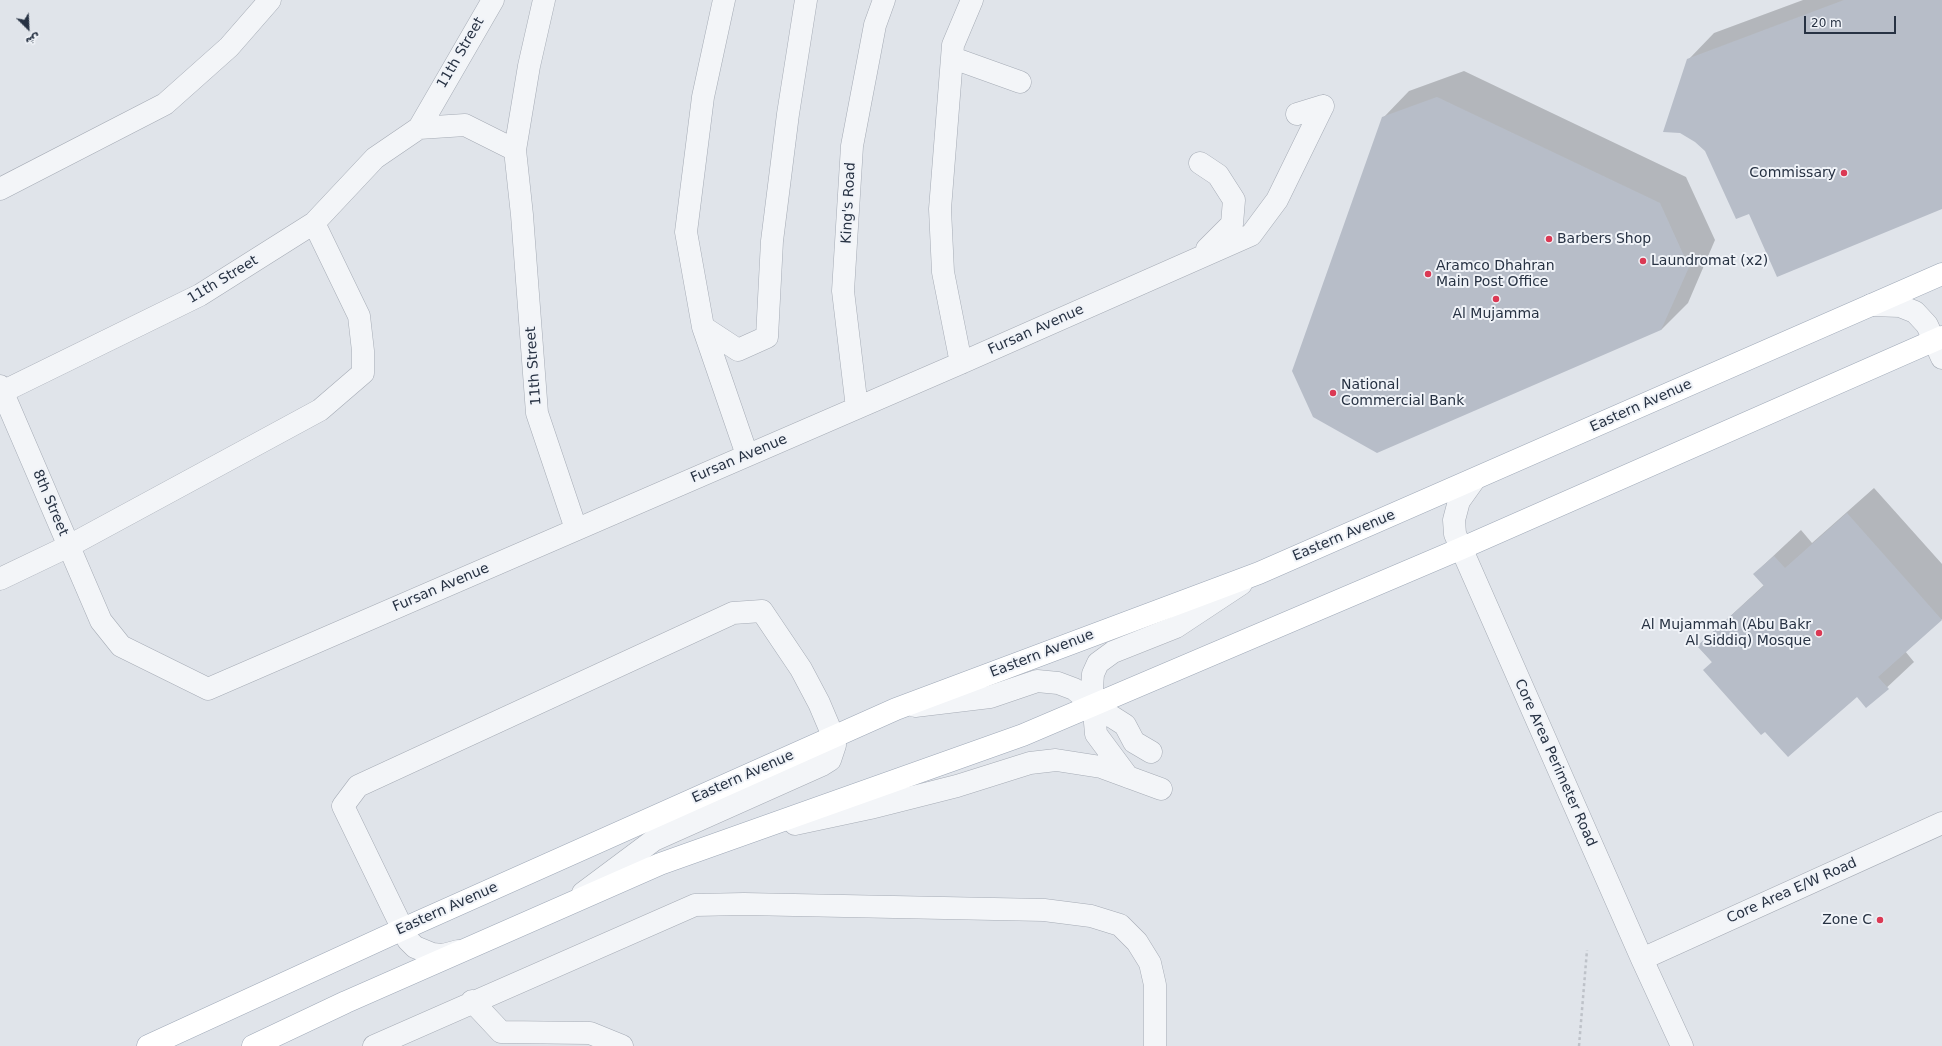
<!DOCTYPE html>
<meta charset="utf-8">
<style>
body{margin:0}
#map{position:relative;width:1942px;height:1046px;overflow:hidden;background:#e0e4ea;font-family:"DejaVu Sans","Noto Sans Arabic",sans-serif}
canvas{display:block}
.north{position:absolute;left:8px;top:8px;width:40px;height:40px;-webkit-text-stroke:3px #f0f3f8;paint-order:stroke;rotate:156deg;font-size:11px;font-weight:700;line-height:16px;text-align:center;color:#273243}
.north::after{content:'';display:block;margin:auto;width:14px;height:18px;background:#273243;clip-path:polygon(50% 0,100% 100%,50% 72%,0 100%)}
.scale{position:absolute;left:1804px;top:16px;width:92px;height:18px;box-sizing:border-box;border:2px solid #273243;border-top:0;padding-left:5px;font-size:12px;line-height:14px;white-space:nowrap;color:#273243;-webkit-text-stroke:3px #f0f3f8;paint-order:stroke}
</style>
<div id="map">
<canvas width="1942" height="1046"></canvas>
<div class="north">ش</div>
<div class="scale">20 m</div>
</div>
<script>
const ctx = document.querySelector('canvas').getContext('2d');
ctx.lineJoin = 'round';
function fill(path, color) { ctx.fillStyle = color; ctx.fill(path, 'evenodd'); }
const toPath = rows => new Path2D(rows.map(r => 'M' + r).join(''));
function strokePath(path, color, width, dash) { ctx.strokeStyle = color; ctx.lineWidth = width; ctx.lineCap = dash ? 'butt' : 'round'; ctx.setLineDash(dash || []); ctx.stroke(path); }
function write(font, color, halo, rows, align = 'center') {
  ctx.font = font + ' "DejaVu Sans",sans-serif'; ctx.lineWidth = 4; ctx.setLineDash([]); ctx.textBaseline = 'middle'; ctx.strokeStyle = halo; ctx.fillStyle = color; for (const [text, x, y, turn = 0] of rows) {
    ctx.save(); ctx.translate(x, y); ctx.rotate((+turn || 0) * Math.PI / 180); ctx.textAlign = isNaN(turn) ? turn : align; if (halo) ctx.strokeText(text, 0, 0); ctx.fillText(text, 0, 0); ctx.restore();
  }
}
fill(toPath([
 [1803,0,1942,0,1942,208,1688,60,1714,33],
 [1464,71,1686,177,1715,240,1688,303,1661,330,1383,118,1409,91],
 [1874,488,1942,564,1942,619,1905,651,1914,662,1866,707,1857,696,1712,662,1698,646,1764,585,1754,574,1801,530,1812,543]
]), '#0003');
fill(toPath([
 [1844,0,1942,0,1942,209,1777,277,1749,214,1736,219,1705,151,1695,142,1680,133,1663,132,1687,59],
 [1437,97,1660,203,1689,267,1661,330,1377,453,1313,417,1292,371,1382,117],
 [1847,513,1942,620,1878,677,1889,689,1866,708,1857,697,1788,757,1765,732,1761,735,1703,670,1712,662,1697,646,1764,586,1753,574,1774,556,1785,568]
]), '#b7bdc8');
const minor = toPath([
 [544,0,529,66,515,150,522,215,537,413,576,529],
 [724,0,703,97,686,232,703,327,747,455],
 [953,58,1020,82],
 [1297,114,1323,106],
 [419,128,465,125,515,150],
 [1200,163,1218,175,1234,200,1232,224,1207,249],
 [0,189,165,104,229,47,270,0],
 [1871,305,1900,306,1915,312,1927,325,1942,358],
 [703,327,738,350,767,337,772,241,788,114,806,0],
 [961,363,943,272,940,209,953,45,972,0],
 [0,386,101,621,121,646,208,689,961,363,1251,235,1277,200,1323,106],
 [0,393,200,295,314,223,375,158,419,128,493,0],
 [857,408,843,291,852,146,875,25,884,0],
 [1474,480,1459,501,1454,520,1455,534,1642,959,1682,1046],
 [0,579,69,546,320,410,363,373,363,351,359,316,314,223],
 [915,706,990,697,1037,681,1058,683,1074,689,1092,704,1125,725,1134,742,1151,752],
 [1128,777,1096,734,1092,688,1093,674,1098,663,1113,652,1176,627,1241,584],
 [795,824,870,808,957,786,1030,763,1056,760,1101,767,1161,789],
 [458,951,443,955,432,954,415,947,408,940,343,806,358,786,733,613,762,611,801,669,819,703,833,736,835,745,830,760,822,765,654,840,583,893],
 [1642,959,1942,823],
 [472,1001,501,1032,590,1033,622,1046],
 [374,1046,695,905,744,904,1044,910,1091,916,1120,925,1137,942,1150,963,1155,985,1155,1046]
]);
const major = toPath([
 [148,1046,403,929,896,709,1259,573,1942,274],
 [253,1046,346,1002,660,864,1023,735,1460,549,1942,337]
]);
strokePath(minor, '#a5abb5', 23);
strokePath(major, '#9ea8b7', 23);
strokePath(toPath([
 [1579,1046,1587,950]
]), '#bec2c9', 2.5, [3, 3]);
strokePath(minor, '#f3f5f8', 22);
strokePath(major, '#fff', 22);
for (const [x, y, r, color] of [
 [1844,173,4,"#db3954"],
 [1549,239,4,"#db3954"],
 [1643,261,4,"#db3954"],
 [1428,274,4,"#db3954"],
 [1496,299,4,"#db3954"],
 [1333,393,4,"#db3954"],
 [1819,633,4,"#db3954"],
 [1880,920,4,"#db3954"]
]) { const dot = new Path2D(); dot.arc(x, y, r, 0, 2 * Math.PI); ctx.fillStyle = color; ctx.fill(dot); strokePath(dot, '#f0f3f8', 1.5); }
write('14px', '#273243', '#f0f3f8', [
 ["11th Street",461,53,-60],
 ["King's Road",849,203,-87],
 ["11th Street",223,280,-31],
 ["Fursan Avenue",1036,330,-24],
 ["11th Street",534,366,-94],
 ["Eastern Avenue",1641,406,-24],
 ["Fursan Avenue",739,459,-23],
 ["8th Street",50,503,67],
 ["Eastern Avenue",1344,536,-23],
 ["Fursan Avenue",441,588,-23],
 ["Eastern Avenue",1042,654,-21],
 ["Core Area Perimeter Road",1555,763,66],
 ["Eastern Avenue",743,777,-24],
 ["Core Area E/W Road",1792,891,-24],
 ["Eastern Avenue",447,909,-24]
]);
write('14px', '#273243', '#f0f3f8', [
 ["Commissary",1836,173,"right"],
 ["Barbers Shop",1557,239],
 ["Laundromat (x2)",1651,261],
 ["Aramco Dhahran",1436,266],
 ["Main Post Office",1436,282],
 ["Al Mujamma",1496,314,"center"],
 ["National",1341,385],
 ["Commercial Bank",1341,401],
 ["Al Mujammah (Abu Bakr",1811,625,"right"],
 ["Al Siddiq) Mosque",1811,641,"right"],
 ["Zone C",1872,920,"right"]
], 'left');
</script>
